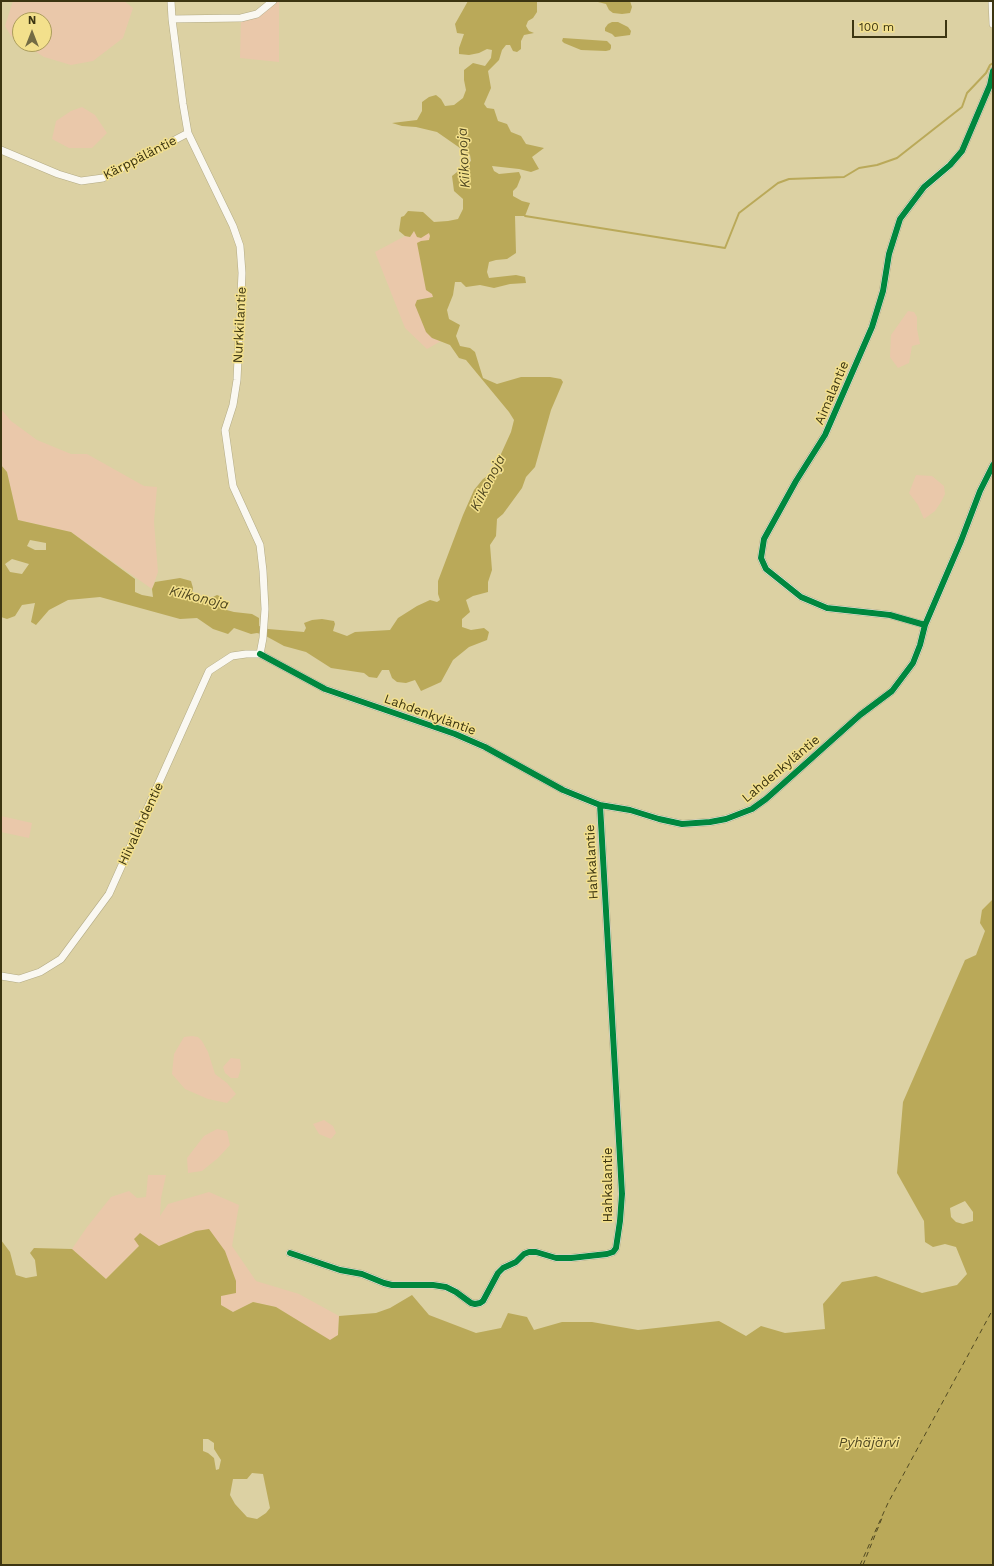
<!DOCTYPE html>
<meta charset="utf-8">
<style>
body{margin:0}
#map{position:relative;width:994px;height:1566px;overflow:hidden;background:#dcd1a3;font-family:"Work Sans",sans-serif}
canvas{display:block}
.frame{position:absolute;inset:0;border:2px solid #3c3511;pointer-events:none}
.north{position:absolute;left:12px;top:12px;width:40px;height:40px;box-sizing:border-box;background:#f3e08c;border:1px solid #aa9c5b;border-radius:50%;rotate:0deg;font-size:11px;font-weight:700;line-height:16px;text-align:center;color:#3c3511}
.north::after{content:'';display:block;margin:auto;width:14px;height:18px;background:#746c44;clip-path:polygon(50% 0,100% 100%,50% 72%,0 100%)}
.scale{position:absolute;left:852px;top:20px;width:95px;height:18px;box-sizing:border-box;border:2px solid #3c3511;border-top:0;padding-left:5px;font-size:12px;line-height:14px;white-space:nowrap;color:#3c3511;-webkit-text-stroke:3px #f3e08c;paint-order:stroke}
</style>
<div id="map">
<canvas width="994" height="1566"></canvas>
<div class="frame"></div>
<div class="north">N</div>
<div class="scale">100 m</div>
</div>
<script>
const ctx = document.querySelector('canvas').getContext('2d');
ctx.lineJoin = 'round';
function fill(path, color) { ctx.fillStyle = color; ctx.fill(path, 'evenodd'); }
const toPath = rows => new Path2D(rows.map(r => 'M' + r).join(''));
function strokePath(path, color, width, dash) { ctx.strokeStyle = color; ctx.lineWidth = width; ctx.lineCap = dash ? 'butt' : 'round'; ctx.setLineDash(dash || []); ctx.stroke(path); }
function write(font, color, halo, rows, align = 'center') {
  ctx.font = font + ' "Work Sans",sans-serif'; ctx.lineWidth = 3; ctx.setLineDash([]); ctx.textBaseline = 'middle'; ctx.strokeStyle = halo; ctx.fillStyle = color; for (const [text, x, y, turn = 0] of rows) {
    ctx.save(); ctx.translate(x, y); ctx.rotate((+turn || 0) * Math.PI / 180); ctx.textAlign = isNaN(turn) ? turn : align; if (halo) ctx.strokeText(text, 0, 0); ctx.fillText(text, 0, 0); ctx.restore();
  }
}
fill(toPath([
 [13,1,124,1,133,8,123,38,93,61,71,65,44,57,24,44,44,44,44,20,20,20,20,42,11,36,5,26],
 [273,1,279,1,279,62,240,58,241,18,249,16],
 [82,107,95,115,107,133,92,148,69,148,52,139,56,121,71,111],
 [414,231,429,233,430,236,429,241,421,241,433,297,422,299,432,338,441,341,427,349,405,328,375,252,405,236,410,237],
 [908,311,914,312,917,317,917,329,920,344,912,346,909,363,898,368,890,357,891,335],
 [1,409,11,421,37,440,71,454,87,454,144,486,157,487,154,522,158,572,152,589,71,532,18,520,7,472,1,465],
 [916,475,932,476,944,486,945,494,941,502,935,511,924,519,918,505,909,493],
 [1,816,32,823,29,838,1,832],
 [192,1036,198,1037,202,1041,208,1052,215,1074,227,1083,236,1094,227,1103,208,1099,185,1089,172,1074,174,1054,184,1037],
 [231,1058,240,1059,241,1068,238,1078,231,1078,225,1073,223,1067],
 [324,1120,333,1126,336,1133,331,1139,319,1134,313,1124],
 [217,1129,227,1131,230,1145,218,1158,202,1171,188,1173,187,1158,204,1136],
 [148,1175,166,1175,161,1198,160,1216,168,1204,209,1192,239,1205,232,1246,256,1281,299,1294,339,1316,338,1335,330,1341,276,1307,253,1302,233,1312,220,1305,220,1296,196,1231,159,1246,139,1246,106,1279,72,1249,87,1227,111,1197,129,1191,137,1198,146,1197]
]), '#eac8aa');
fill(toPath([
 [468,1,537,1,537,12,533,18,528,21,526,26,529,31,534,33,524,35,521,41,521,49,517,52,513,51,510,45,506,45,502,50,499,60,488,71,491,88,484,104,487,108,494,109,498,121,507,124,511,132,521,136,526,144,544,148,532,157,539,169,531,172,519,169,492,166,494,171,499,174,519,172,521,177,517,187,513,191,513,196,522,201,530,203,525,216,515,216,516,253,507,259,496,260,489,262,487,272,489,278,516,275,525,277,526,283,510,284,494,288,480,285,466,287,461,282,455,282,453,295,447,310,449,319,460,325,456,336,460,346,470,348,475,352,483,378,497,384,521,377,550,377,561,379,563,382,551,410,535,467,526,477,522,488,503,514,497,519,496,536,490,545,492,570,488,582,488,592,473,596,466,600,470,612,462,619,462,627,471,630,484,628,489,632,487,640,469,647,453,660,441,682,421,691,415,680,406,683,397,682,392,678,389,670,382,670,377,678,369,677,364,673,331,668,306,652,284,646,264,635,257,633,251,634,234,628,228,634,213,629,197,618,180,619,100,597,68,600,49,610,36,625,31,622,35,603,22,605,15,616,7,619,1,617,1,465,7,472,18,520,71,532,135,579,135,592,142,595,153,597,152,589,155,582,180,578,191,581,193,588,191,598,201,600,213,597,217,595,222,597,221,602,223,609,234,612,252,614,259,618,259,626,268,629,304,632,306,628,304,623,312,620,322,619,334,621,335,624,333,631,347,636,355,632,390,630,398,618,417,606,430,600,437,602,440,600,438,594,438,581,463,515,474,490,483,479,489,475,502,474,501,454,511,432,514,420,509,412,466,360,459,358,450,345,432,338,426,332,415,305,417,300,433,297,432,294,426,290,417,243,421,241,429,240,430,236,429,233,421,238,417,237,414,231,410,237,405,236,399,231,401,217,404,216,408,211,423,212,434,222,448,221,458,219,463,209,463,199,454,191,452,176,471,161,470,155,437,132,416,127,402,126,392,123,417,120,422,111,422,102,429,97,436,95,441,99,445,106,454,105,463,98,466,90,464,80,464,70,473,63,485,66,491,58,492,50,487,49,479,53,469,55,459,54,459,48,464,34,457,33,455,24],
 [30,540,46,543,46,550,35,550,27,546],
 [12,559,29,564,22,574,10,572,5,564],
 [594,1,630,1,632,7,630,13,622,14,613,13,609,10,606,4],
 [612,22,618,22,628,27,631,31,630,35,615,37,612,34,605,31,605,28,608,24],
 [563,38,607,41,611,45,611,48,610,50,606,51,581,50,564,43,562,41],
 [993,899,993,1565,1,1565,1,1240,10,1252,16,1275,26,1278,37,1276,35,1260,30,1253,34,1248,72,1249,106,1279,139,1246,134,1239,140,1233,159,1246,196,1231,209,1229,225,1251,236,1281,236,1293,221,1296,221,1305,233,1312,253,1302,276,1307,330,1340,338,1335,339,1316,376,1313,390,1308,412,1295,429,1315,476,1333,501,1328,508,1313,527,1317,534,1330,562,1322,592,1322,638,1330,719,1321,746,1336,761,1326,785,1333,825,1329,823,1304,842,1282,876,1276,922,1293,957,1285,967,1274,956,1247,945,1244,933,1247,925,1242,924,1221,897,1173,903,1102,965,960,976,955,985,931,980,923,982,910],
 [965,1201,973,1212,973,1221,963,1224,956,1222,951,1217,950,1208],
 [203,1439,208,1439,214,1443,214,1449,221,1460,219,1469,216,1470,214,1458,208,1453,203,1451],
 [252,1473,263,1474,270,1508,266,1513,257,1519,247,1517,235,1504,230,1495,233,1479,247,1479]
]), '#baa959');
strokePath(toPath([
 [525,216,725,248,739,213,778,183,789,179,844,177,859,168,877,165,897,158,962,107,967,93,986,73,990,65,993,63]
]), '#baa959', 2);
strokePath(toPath([
 [860,1565,888,1503,993,1309],
 [863,1565,882,1518]
]), '#514922', 1, [5, 4]);
const minor = toPath([
 [171,1,172,19,183,104,188,133,233,226,240,246,242,273,237,380,233,405,225,430,233,486,260,545,263,571,265,609,263,638,260,654],
 [992,1,993,24],
 [172,19,241,18,257,14,273,1],
 [1,150,58,174,81,181,103,178,188,133],
 [925,625,890,615,827,608,801,597,766,569,761,558,764,539,796,481,825,435,872,327,883,291,889,254,900,219,924,187,950,165,962,151,990,85,993,71],
 [260,654,325,689,455,734,485,747,563,790,600,805,630,810,659,819,682,824,710,822,726,819,752,809,766,799,860,715,892,691,913,663,920,645,925,625,961,541,980,491,993,465],
 [1,976,19,979,40,972,61,959,109,894,209,671,232,656,246,654,260,654],
 [290,1253,340,1270,362,1274,384,1283,392,1285,433,1285,446,1287,456,1292,471,1303,475,1304,480,1303,483,1301,498,1273,503,1268,516,1262,524,1254,529,1252,536,1252,556,1258,571,1258,607,1254,613,1252,616,1248,620,1221,622,1194,600,805]
]);
strokePath(minor, '#b2aa85', 8);
strokePath(minor, '#faf8f1', 7);
strokePath(toPath([
 [925,625,890,615,827,608,801,597,766,569,761,558,764,539,796,481,825,435,872,327,883,291,889,254,900,219,924,187,950,165,962,151,990,85,993,71],
 [260,654,325,689,455,734,485,747,563,790,600,805,630,810,659,819,682,824,710,822,726,819,752,809,766,799,860,715,892,691,913,663,920,645,925,625,961,541,980,491,993,465],
 [290,1253,340,1270,362,1274,384,1283,392,1285,433,1285,446,1287,456,1292,471,1303,475,1304,480,1303,483,1301,498,1273,503,1268,516,1262,524,1254,529,1252,536,1252,556,1258,571,1258,607,1254,613,1252,616,1248,620,1221,622,1194,600,805]
]), '#00873e', 6);
write('13px', '#3c3511', '#f3e08c', [
 ["Kärppäläntie",140,158,-27],
 ["Nurkkilantie",240,325,-87],
 ["Aimalantie",832,393,-67],
 ["Lahdenkyläntie",430,715,20],
 ["Lahdenkyläntie",781,769,-40],
 ["Hiivalahdentie",141,824,-65],
 ["Hahkalantie",592,862,-93],
 ["Hahkalantie",608,1185,-90]
]);
write('italic 14px', '#514922', '#f3e08c', [
 ["Kiikonoja",464,158,-93],
 ["Kiikonoja",488,483,-63],
 ["Kiikonoja",199,598,14],
 ["Pyhäjärvi",869,1443]
]);
</script>
